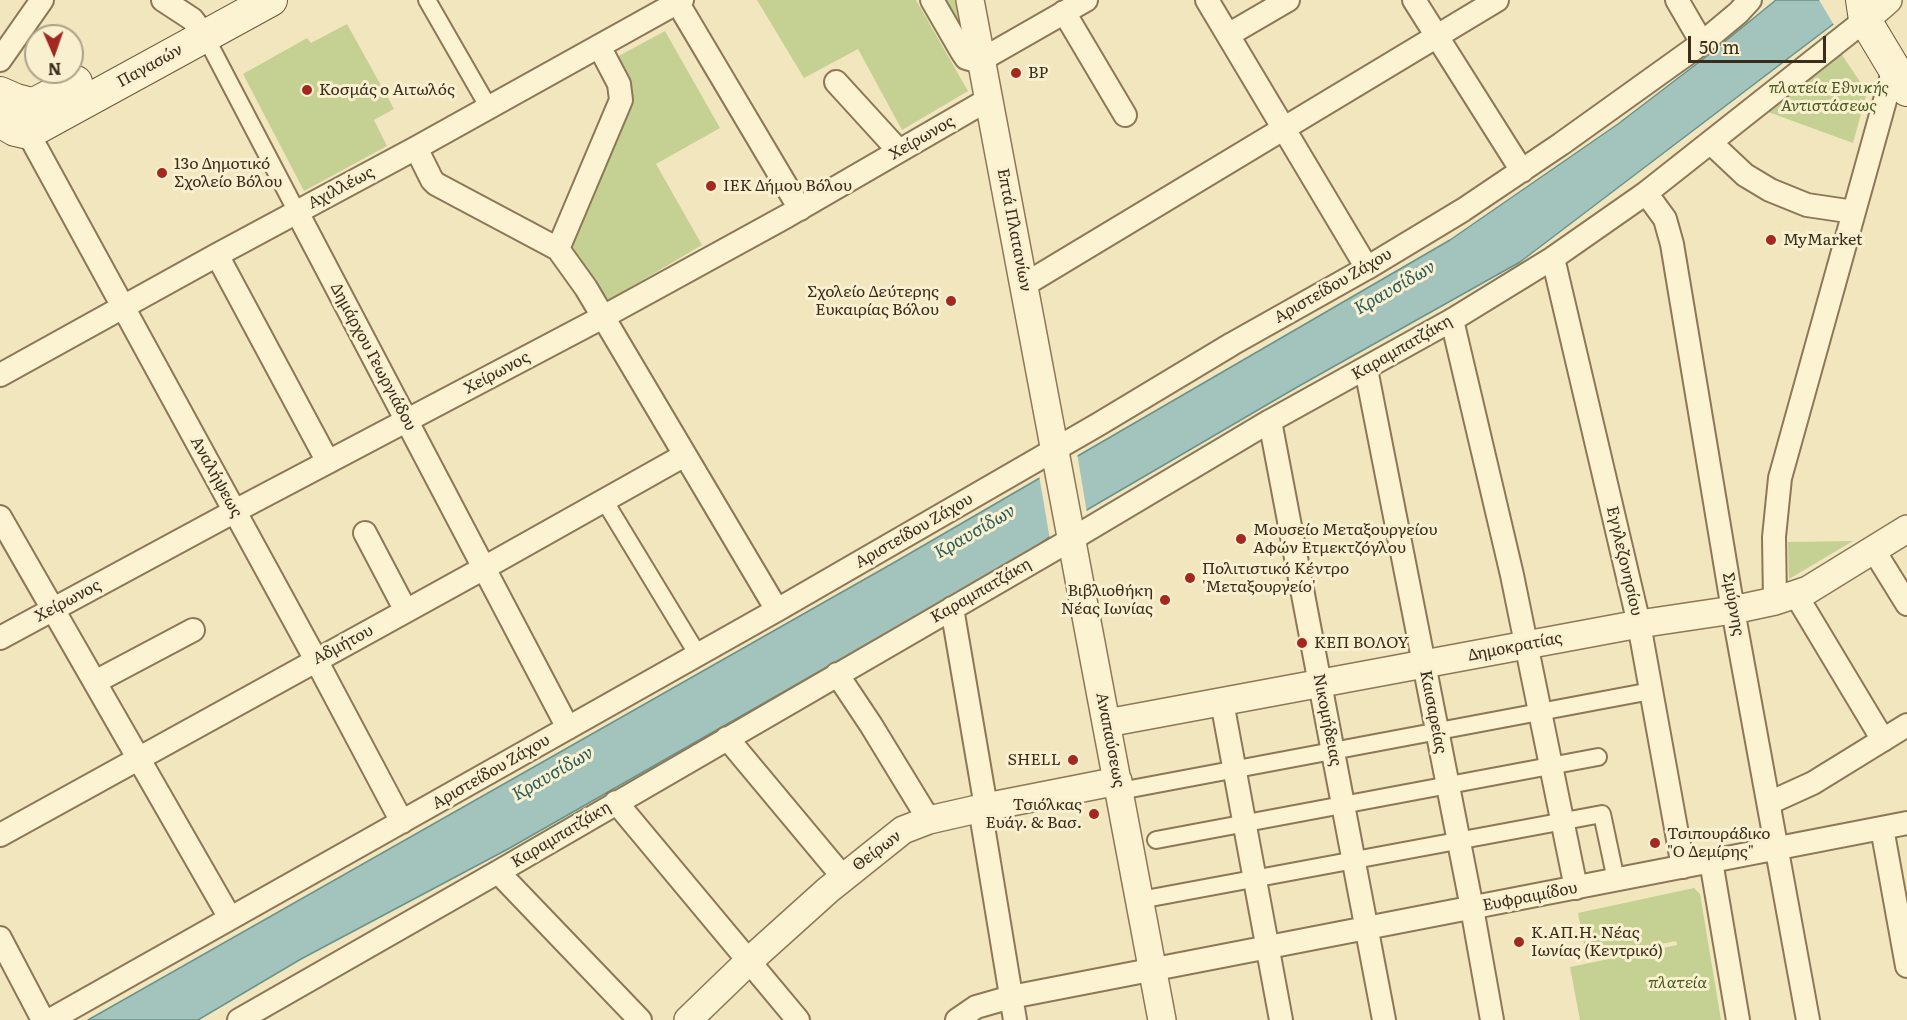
<!DOCTYPE html>
<meta charset="utf-8">
<style>
body{margin:0}
#map{position:relative;width:1907px;height:1020px;overflow:hidden;background:#f2e6bf;font-family:Literata,serif}
canvas{display:block}
.north{position:absolute;left:24px;top:24px;width:60px;height:60px;box-sizing:border-box;background:#f9f0d0;border:2px solid #ada288;border-radius:50%;rotate:178deg;font-size:16px;font-weight:700;line-height:24px;text-align:center;color:#3b2d1c}
.north::after{content:'';display:block;margin:auto;width:21px;height:27px;background:#a22820;clip-path:polygon(50% 0,100% 100%,50% 72%,0 100%)}
.scale{position:absolute;left:1688px;top:36px;width:138px;height:27px;box-sizing:border-box;border:3px solid #3b2d1c;border-top:0;padding-left:8px;font-size:18px;line-height:21px;white-space:nowrap;color:#3b2d1c;-webkit-text-stroke:4px #f9f0d0;paint-order:stroke}
</style>
<div id="map">
<canvas width="1907" height="1020"></canvas>
<div class="north">N</div>
<div class="scale">50 m</div>
</div>
<script>
const ctx = document.querySelector('canvas').getContext('2d');
ctx.lineJoin = 'round';
function fill(path, color) { ctx.fillStyle = color; ctx.fill(path, 'evenodd'); }
const toPath = rows => new Path2D(rows.map(r => 'M' + r).join(''));
function strokePath(path, color, width, dash) { ctx.strokeStyle = color; ctx.lineWidth = width; ctx.lineCap = dash ? 'butt' : 'round'; ctx.setLineDash(dash || []); ctx.stroke(path); }
function write(font, color, halo, rows, align = 'center') {
  ctx.font = font + ' Literata,serif'; ctx.lineWidth = 6; ctx.setLineDash([]); ctx.textBaseline = 'middle'; ctx.strokeStyle = halo; ctx.fillStyle = color; for (const [text, x, y, turn = 0] of rows) {
    ctx.save(); ctx.translate(x, y); ctx.rotate((+turn || 0) * Math.PI / 180); ctx.textAlign = isNaN(turn) ? turn : align; if (halo) ctx.strokeText(text, 0, 0); ctx.fillText(text, 0, 0); ctx.restore();
  }
}
fill(toPath([
 [757,0,916,0,968,91,902,130,858,49,804,78],
 [942,0,959,0,965,29,960,33],
 [347,24,394,109,374,120,387,146,304,191,243,74,307,38,311,43],
 [665,31,720,128,656,164,702,245,609,300,565,242,630,92,613,59],
 [1836,46,1867,92,1853,143,1760,109],
 [1853,541,1789,579,1788,542],
 [1694,888,1700,894,1721,1020,1580,1020,1570,967,1677,945,1676,941,1587,959,1578,913]
]), '#c5d192');
const water = toPath([
 [1776,0,1865,0,1520,262,1299,386,1085,511,1027,553,508,849,301,959,198,1020,88,1020,895,562,1450,240,1618,124,1707,56,1776,0]
]);
fill(water, '#a3c4bc');
strokePath(water, '#69928b', 1.5);
fill(toPath([
 [1819,0,1865,0,1834,25],
 [1077,453,1087,513,1050,540,1039,475]
]), '#f2e6bf');
const pedestrian = toPath([
 [427,0,489,108],
 [205,36,297,212],
 [604,500,698,655],
 [1120,791,1651,691],
 [1156,840,1598,757],
 [1140,900,1602,814,1616,880]
]);
const minor = toPath([
 [163,0,192,19,205,36],
 [676,0,800,209],
 [932,0,962,52,966,58,973,60,981,60,1086,0],
 [1207,0,1367,268],
 [1414,0,1522,171],
 [1677,0,1702,43],
 [1064,12,1125,115],
 [1228,35,1288,0],
 [0,60,42,0],
 [836,82,899,151],
 [21,120,316,660,402,822],
 [1711,143,1745,175,1770,190,1807,205,1854,212],
 [416,148,432,180,436,184,558,249,586,288,777,610],
 [1646,193,1665,219,1672,244,1733,610,1808,1020],
 [297,212,568,728],
 [558,249,621,100,619,84,599,46],
 [217,255,328,462],
 [1553,258,1639,624,1683,867],
 [1024,285,1497,0],
 [1452,320,1512,575,1576,888],
 [1366,369,1472,908,1492,1020],
 [0,375,217,255,416,148,682,0],
 [1270,421,1384,1020],
 [0,517,230,918],
 [365,533,406,611],
 [1873,549,1907,604],
 [1796,595,1883,740],
 [1775,601,1774,537,1780,478,1894,68],
 [952,608,986,807],
 [0,638,235,511,603,317,787,216,989,99],
 [837,674,871,725,929,820],
 [95,682,193,630],
 [1222,702,1281,1020],
 [727,738,843,877],
 [616,802,798,1020],
 [1769,803,1813,783,1907,725],
 [980,808,1015,1020],
 [1882,828,1907,966],
 [0,835,484,568,685,455],
 [1711,861,1738,1020],
 [498,872,640,1020],
 [0,938,43,1020],
 [50,1020,777,610,1099,424,1232,344,1367,268,1463,210,1561,144,1702,43,1738,13,1750,0],
 [239,1020,498,872,1072,539,1270,421,1452,320,1553,258,1646,193,1865,20],
 [957,1020,976,1007,1011,997,1907,823]
]);
const tertiary = toPath([
 [970,0,1162,1020],
 [1865,20,1888,0],
 [1107,723,1639,624,1733,610,1775,601,1808,590,1907,529],
 [688,1020,748,962,828,890,903,830,929,820,986,807,1118,781]
]);
const secondary = toPath([
 [1862,0,1865,20,1907,90],
 [0,93,16,100,31,104,38,102,76,82],
 [0,121,15,130,28,133,271,0]
]);
strokePath(pedestrian, '#8d7756', 20);
strokePath(minor, '#8d7756', 26);
strokePath(tertiary, '#8d7756', 30);
strokePath(secondary, '#6e5739', 34);
strokePath(pedestrian, '#fcf3d3', 16);
strokePath(minor, '#fcf3d3', 22);
strokePath(tertiary, '#fcf3d3', 27);
strokePath(secondary, '#fcf3d3', 32);
for (const [x, y, r, color] of [
 [1016,73,6,"#a22820"],
 [307,90,6,"#a22820"],
 [162,173,6,"#a22820"],
 [711,186,6,"#a22820"],
 [1771,240,6,"#a22820"],
 [951,301,6,"#a22820"],
 [1241,539,6,"#a22820"],
 [1190,578,6,"#a22820"],
 [1165,600,6,"#a22820"],
 [1302,643,6,"#a22820"],
 [1073,760,6,"#a22820"],
 [1094,814,6,"#a22820"],
 [1655,843,6,"#a22820"],
 [1519,942,6,"#a22820"]
]) { const dot = new Path2D(); dot.arc(x, y, r, 0, 2 * Math.PI); ctx.fillStyle = color; ctx.fill(dot); strokePath(dot, '#f9f0d0', 2); }
write('16px', '#3b2d1c', '#f9f0d0', [
 ["Παγασών",150,66,-29],
 ["Χείρωνος",922,138,-30],
 ["Αχιλλέως",341,188,-28],
 ["Επτά Πλατανίων",1014,230,79],
 ["Αριστείδου Ζάχου",1333,286,-30],
 ["Καραμπατζάκη",1402,348,-30],
 ["Δημάρχου Γεωργιάδου",373,357,62],
 ["Χείρωνος",497,373,-28],
 ["Αναλήψεως",216,477,61],
 ["Αριστείδου Ζάχου",914,531,-30],
 ["Εγγλεζονησίου",1624,561,77],
 ["Καραμπατζάκη",981,591,-30],
 ["Χείρωνος",68,601,-28],
 ["Σμύρνης",1733,604,80],
 ["Αδμήτου",343,645,-28],
 ["Δημοκρατίας",1515,647,-11],
 ["Καισαρείας",1433,712,79],
 ["Νικομήδειας",1327,720,79],
 ["Αναπαύσεως",1110,740,79],
 ["Αριστείδου Ζάχου",491,772,-30],
 ["Καραμπατζάκη",561,835,-31],
 ["Θείρων",877,851,-37],
 ["Ευφραιμίδου",1530,897,-11]
]);
write('16px', '#3b2d1c', '#f9f0d0', [
 ["BP",1028,73],
 ["Κοσμάς ο Αιτωλός",319,90],
 ["13o Δημοτικό",174,164],
 ["Σχολείο Βόλου",174,182],
 ["ΙΕΚ Δήμου Βόλου",723,186],
 ["MyMarket",1783,240],
 ["Σχολείο Δεύτερης",939,292,"right"],
 ["Ευκαιρίας Βόλου",939,310,"right"],
 ["Μουσείο Μεταξουργείου",1253,530],
 ["Αφών Ετμεκτζόγλου",1253,548],
 ["Πολιτιστικό Κέντρο",1202,569],
 ["'Μεταξουργείο'",1202,587],
 ["Βιβλιοθήκη",1153,591,"right"],
 ["Νέας Ιωνίας",1153,609,"right"],
 ["ΚΕΠ ΒΟΛΟΥ",1314,643],
 ["SHELL",1061,760,"right"],
 ["Τσιόλκας",1082,805,"right"],
 ["Ευάγ. & Βασ.",1082,823,"right"],
 ["Τσιπουράδικο",1667,834],
 ["\"Ο Δεμίρης\"",1667,852],
 ["Κ.ΑΠ.Η. Νέας",1531,933],
 ["Ιωνίας (Κεντρικό)",1531,951]
], 'left');
write('italic 16px', '#475920', '#f9f0d0', [
 ["πλατεία Εθνικής",1829,88],
 ["Αντιστάσεως",1829,106],
 ["πλατεία",1678,983]
]);
write('italic 18px', '#295c5c', '#f9f0d0', [
 ["Κραυσίδων",1395,288,-30],
 ["Κραυσίδων",975,532,-30],
 ["Κραυσίδων",553,774,-30]
]);
</script>
